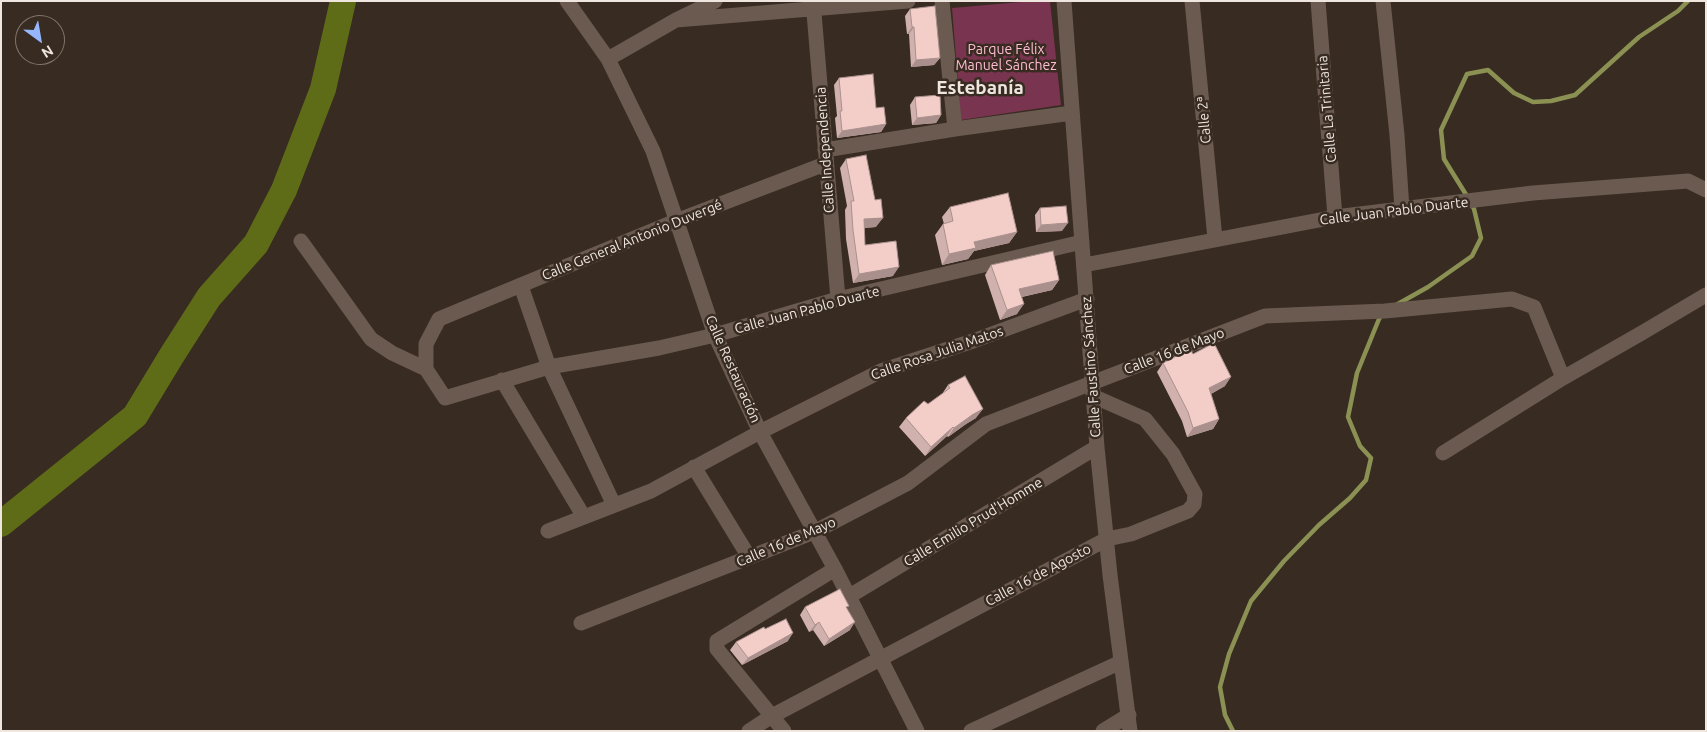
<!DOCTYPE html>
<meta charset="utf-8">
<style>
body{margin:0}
#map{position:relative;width:1707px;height:732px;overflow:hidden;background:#382b21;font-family:Ubuntu,sans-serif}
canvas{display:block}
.frame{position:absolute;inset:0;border:2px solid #efe6e0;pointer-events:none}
.north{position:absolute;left:15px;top:15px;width:50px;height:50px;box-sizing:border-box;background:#382b21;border:1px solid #81766d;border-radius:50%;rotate:148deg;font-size:14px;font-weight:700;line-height:20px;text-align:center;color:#efe6e0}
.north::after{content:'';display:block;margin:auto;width:18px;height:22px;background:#96b6fd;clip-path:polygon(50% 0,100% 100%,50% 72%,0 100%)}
</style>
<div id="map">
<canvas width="1707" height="732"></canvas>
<div class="frame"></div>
<div class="north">N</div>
</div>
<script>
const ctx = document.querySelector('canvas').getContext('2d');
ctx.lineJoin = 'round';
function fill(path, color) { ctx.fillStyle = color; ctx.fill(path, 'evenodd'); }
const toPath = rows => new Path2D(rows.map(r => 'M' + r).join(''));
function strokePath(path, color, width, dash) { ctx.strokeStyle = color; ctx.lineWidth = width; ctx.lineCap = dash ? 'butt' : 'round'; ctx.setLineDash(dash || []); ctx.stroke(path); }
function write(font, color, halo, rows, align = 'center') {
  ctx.font = font + ' Ubuntu,sans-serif'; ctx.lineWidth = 5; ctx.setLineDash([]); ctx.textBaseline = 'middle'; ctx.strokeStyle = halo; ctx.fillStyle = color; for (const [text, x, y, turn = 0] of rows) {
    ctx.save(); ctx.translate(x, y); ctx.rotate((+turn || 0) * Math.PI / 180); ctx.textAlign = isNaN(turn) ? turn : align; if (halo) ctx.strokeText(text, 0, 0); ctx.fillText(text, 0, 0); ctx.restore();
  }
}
fill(toPath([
 [1032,1,1050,1,1061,105,961,120,952,8]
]), '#793450');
strokePath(toPath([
 [1396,305,1428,287,1472,256,1481,238,1474,209,1470,201,1444,159,1441,130,1467,74,1488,70,1514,93,1533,102,1551,101,1575,95,1639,37,1678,11,1688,1],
 [1233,731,1225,715,1220,687,1229,654,1251,601,1284,561,1319,525,1350,498,1366,480,1371,458,1360,446,1348,417,1357,373,1379,319,1382,315]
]), '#8a9153', 4.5);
strokePath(toPath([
 [1,524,135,416,172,355,209,297,256,244,284,190,323,89,343,1]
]), '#5f6c17', 26);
strokePath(toPath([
 [567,1,608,59,653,151,715,335,760,432,835,569,917,731],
 [813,1,838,299],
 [942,1,955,129],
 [1064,1,1097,447,1110,575,1130,731],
 [1192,1,1215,239],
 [1318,1,1335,217],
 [1383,1,1397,135,1402,209],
 [676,20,908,1],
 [608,59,676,20,715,1],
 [825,150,955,129,1072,113],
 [825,164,676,221,439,319,426,344,426,369,445,398,549,367,659,348,715,335,838,299,1082,242],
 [301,241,371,339,392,353,426,369],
 [1084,265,1335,217,1533,193,1688,181,1706,190],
 [521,286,549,367,614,505],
 [502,380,584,517],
 [1443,453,1563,378,1640,334,1706,295],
 [694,467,749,557],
 [548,531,651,491,760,432,881,371,973,341,1087,299],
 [848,597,1097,447],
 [581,623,814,532,908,483,986,424,1265,316,1385,311,1512,299,1534,307,1563,378],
 [749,731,772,716,1107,539,1131,534,1188,511,1194,504,1195,494,1173,454,1145,419,1095,397],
 [784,731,717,649,717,641,835,569],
 [971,731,1121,662],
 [1103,731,1129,715]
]), '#6a5a50', 15);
fill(toPath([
 [910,9,940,58,934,65,911,67,909,34,907,34,905,16],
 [839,78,876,108,886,124,881,132,837,138,835,118,837,116,834,85],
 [915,97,941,115,936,123,912,125,910,105],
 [846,159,876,227,864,228,865,245,893,276,853,283,846,239,845,210,847,206,840,168],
 [950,207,1017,232,1009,243,974,251,968,259,942,265,935,235,943,224,944,224,942,217],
 [1040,208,1062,231,1036,232,1035,215],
 [991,265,1059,280,1052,290,1022,297,1017,314,1000,320,985,275],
 [1193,354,1225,386,1211,394,1219,419,1213,429,1187,437,1182,421,1157,372,1163,363],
 [948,385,976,418,966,424,948,437,947,436,925,456,899,427,906,418,928,404,942,394],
 [805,607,847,608,850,630,824,646,813,630,809,632,800,615],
 [765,629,788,641,742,665,730,650,736,642]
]), '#d1b1ad');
fill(toPath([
 [912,27,914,27,909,34,907,34],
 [940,58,934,65,911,67,916,60],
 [941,115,936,123,912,125,917,118],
 [886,124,881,132,837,138,842,131],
 [883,218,876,227,858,228,864,219],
 [1068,223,1062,231,1036,232,1041,225],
 [1017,232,1009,243,974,251,968,259,942,265,949,254,974,242],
 [899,267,893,276,853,283,859,274],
 [1059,280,1052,290,1012,299,1019,289],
 [1024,304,1017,314,1000,320,1007,310],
 [1231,377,1225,386,1203,398,1209,388],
 [983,409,976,418,966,424,948,437,954,428,972,415],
 [1219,419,1213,429,1187,437,1193,428],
 [953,427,947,436,925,456,931,447],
 [819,622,813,630,809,632,815,625],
 [855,622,850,630,824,646,829,639],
 [793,633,788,641,742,665,748,658]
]), '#aa908d');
const building = toPath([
 [935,6,940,58,916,60,914,27,912,27,910,9,935,6],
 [873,74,876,108,884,107,886,124,842,131,840,111,842,111,839,78,873,74],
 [940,95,941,115,917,118,915,97,940,95],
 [866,155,875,200,881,199,883,218,864,219,865,245,896,241,899,267,859,274,853,230,851,201,854,201,846,159,866,155],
 [1008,193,1017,232,974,242,976,248,949,254,943,224,953,221,950,207,1008,193],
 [1066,206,1068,223,1041,225,1040,208,1066,206],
 [1053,251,1059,280,1019,289,1024,304,1007,310,991,265,1053,251],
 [1214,343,1231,377,1209,388,1219,419,1193,428,1188,412,1163,363,1190,349,1193,354,1214,343],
 [965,376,983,409,972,415,954,428,953,427,931,447,906,418,924,401,928,404,950,388,948,385,965,376],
 [840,589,849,606,846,607,855,622,829,639,819,622,815,625,805,607,840,589],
 [786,619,793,633,748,658,736,642,764,627,765,629,786,619]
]);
fill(building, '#f3cec9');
strokePath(building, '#aa908d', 1);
write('14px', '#ffbcd3', '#382b21', [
 ["Parque Félix",1006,49],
 ["Manuel Sánchez",1006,65]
]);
write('14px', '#efe6e0', '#382b21', [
 ["Calle La Trinitaria",1327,109,-95],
 ["Calle 2ª",1204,120,-95],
 ["Calle Independencia",825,150,-94],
 ["Calle Juan Pablo Duarte",1394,211,-7],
 ["Calle General Antonio Duvergé",632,240,-22],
 ["Calle Juan Pablo Duarte",807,310,-15],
 ["Calle 16 de Mayo",1174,351,-21],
 ["Calle Rosa Julia Matos",937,353,-19],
 ["Calle Faustino Sánchez",1091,367,-94],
 ["Calle Restauración",733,369,66],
 ["Calle Emilio Prud'Homme",973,522,-31],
 ["Calle 16 de Mayo",786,542,-23],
 ["Calle 16 de Agosto",1038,575,-28]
]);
write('bold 19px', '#efe6e0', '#382b21', [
 ["Estebanía",980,88]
]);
</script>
